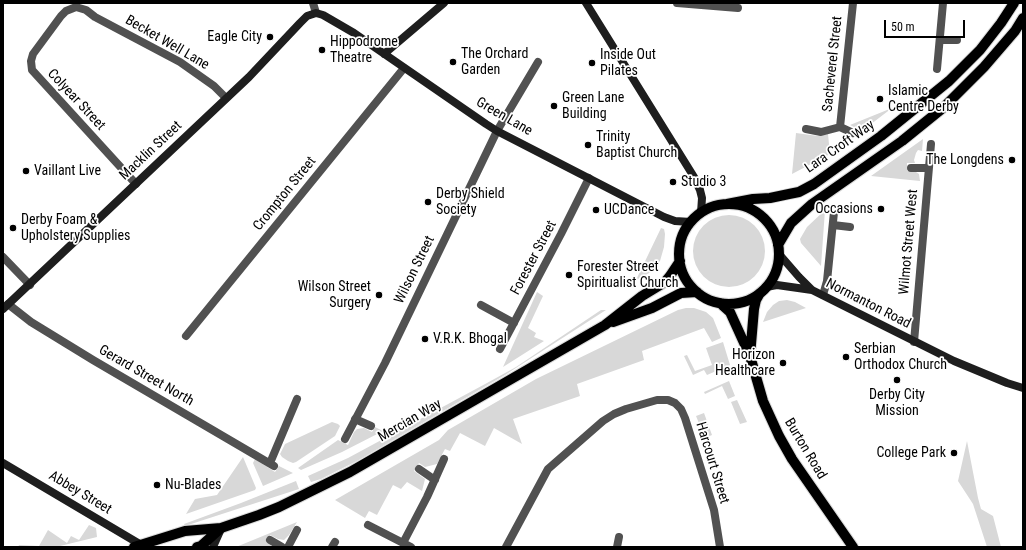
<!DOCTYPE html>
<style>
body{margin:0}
#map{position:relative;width:1026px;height:550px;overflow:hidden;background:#fff;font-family:"Roboto Condensed",sans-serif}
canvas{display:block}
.frame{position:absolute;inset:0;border:4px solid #000;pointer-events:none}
.scale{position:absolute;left:884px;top:20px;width:81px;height:18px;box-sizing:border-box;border:2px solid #000;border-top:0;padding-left:5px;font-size:12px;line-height:14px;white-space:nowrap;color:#000;-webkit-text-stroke:3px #fff;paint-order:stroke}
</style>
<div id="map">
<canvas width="1026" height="550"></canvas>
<div class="frame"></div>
<div class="scale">50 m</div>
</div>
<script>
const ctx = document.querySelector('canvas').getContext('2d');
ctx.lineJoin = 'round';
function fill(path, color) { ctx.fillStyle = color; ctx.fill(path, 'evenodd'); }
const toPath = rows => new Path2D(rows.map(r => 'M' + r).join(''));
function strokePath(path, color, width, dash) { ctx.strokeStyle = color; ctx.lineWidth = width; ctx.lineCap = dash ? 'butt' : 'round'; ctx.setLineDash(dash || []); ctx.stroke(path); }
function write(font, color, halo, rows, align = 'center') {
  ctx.font = font + ' "Roboto Condensed",sans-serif'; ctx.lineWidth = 3.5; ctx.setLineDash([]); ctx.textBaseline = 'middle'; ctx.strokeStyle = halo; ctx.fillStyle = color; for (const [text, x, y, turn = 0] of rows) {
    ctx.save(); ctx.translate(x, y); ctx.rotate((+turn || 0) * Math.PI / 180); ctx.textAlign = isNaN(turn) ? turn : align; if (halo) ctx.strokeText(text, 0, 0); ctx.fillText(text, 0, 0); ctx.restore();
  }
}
fill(toPath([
 [892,108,862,131,850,125],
 [796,133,818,136,828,134,830,154,792,174],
 [923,139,922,151,918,150,916,153,914,160,915,163,907,163,907,171,916,172,919,174,920,181,871,176],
 [825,210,821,266,801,243,800,239,807,227],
 '693 251a36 36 0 1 1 72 0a36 36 0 1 1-72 0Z',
 [661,228,664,229,665,234,664,247,660,261,651,272,636,280],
 [537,292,543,296,528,328,536,333,534,337,544,341,503,367],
 [787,300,795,302,806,308,763,322,767,312,773,305,779,301],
 [686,308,694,308,706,312,713,318,721,338,712,342,704,328,642,351,644,360,577,384,580,396,513,419,522,444,494,428,485,446,460,433,450,451,445,449,437,464,425,467,419,463,414,471,425,479,422,491,407,482,401,489,393,485,377,515,369,511,365,518,335,500,439,440,448,430,536,379,678,310],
 [601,310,606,310,505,375,357,461,321,479,311,482,308,476,348,458,487,383,516,367],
 [723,342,730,365,707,375,704,370,693,375,684,356,687,355,695,371,712,365,706,348],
 [729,381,735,396,728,399,722,386,705,394,704,392],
 [737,400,747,422,740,424,731,402],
 [704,413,712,435,705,438,696,416],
 [332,422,338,424,340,426,335,436,296,462,293,463,288,461,282,457,280,454,285,444],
 [375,427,383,431,342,452,301,470,298,468,338,440,348,445,354,432,357,429,364,428,372,432],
 [967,441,978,498,981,509,993,516,1001,547,987,547,973,504,958,481],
 [243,457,256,488,255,490,186,514,195,499,217,495],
 [255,459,275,472,279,466,293,473,263,486,253,463],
 [296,481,299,489,185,526,184,524,241,503],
 [297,522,289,535,284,540,278,539,270,535,266,542,273,547,236,547],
 [89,525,96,528,97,537,56,547,18,547,19,545,39,546,48,530,67,543,71,536,79,540]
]), '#d8d8d8');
const primary = toPath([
 [727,204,753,199,770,198,789,194,799,192,814,184,881,136,949,81,980,50,1001,23,1014,3],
 '679 254a50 50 0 1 1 100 0a50 50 0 1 1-100 0Z',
 [778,245,791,223,812,204,902,141,944,107,984,67,1015,31,1023,18],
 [760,293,756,300,754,309,750,356,763,401,779,436,792,459,853,547],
 [720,303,730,312,750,356],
 [613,322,652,308,681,293,697,292],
 [134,547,185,531,221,528,259,515,279,507,350,472,605,325,642,296,665,282,670,276,680,261],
 [197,547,201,546,221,528]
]);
strokePath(primary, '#dbdbdb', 12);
strokePath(toPath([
 [313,3,316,13],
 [677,3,738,8],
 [940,40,957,40],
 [937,69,943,3],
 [840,127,853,3],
 [806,129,821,132,840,127,853,133],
 [911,168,928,168],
 [136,184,32,70,31,61,33,54,61,16,66,11,76,7,86,10,95,17,180,62,214,86,226,98],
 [833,225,850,227],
 [3,257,30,285],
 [823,295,827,281,834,212],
 [8,304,31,322,93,360,274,466],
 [481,305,514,323],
 [186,336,404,68],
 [914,342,931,144],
 [500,349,561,234,589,178],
 [355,419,371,426],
 [345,439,385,363,497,131,538,62],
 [270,463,297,399],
 [419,469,435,480],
 [368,525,411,547],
 [270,540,282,547],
 [403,543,427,497,444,459],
 [288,547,297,530],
 [332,547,335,542],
 [506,547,548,469,603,421,614,414,626,409,657,400,668,400,675,403,681,409,685,418,714,510,720,547],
 [617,547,619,537]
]), '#515151', 8);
strokePath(toPath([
 [586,3,694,177,700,190,702,198,701,213],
 [384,54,444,3],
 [779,254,799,277,812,290,954,361,1007,383,1023,388],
 [766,287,777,285,812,290],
 [3,309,249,77,300,23,307,16,316,13,323,15,354,33,486,124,497,131,664,217,675,221,691,222],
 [3,463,143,546],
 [213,547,221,529]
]), '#1e1e1e', 8);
strokePath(primary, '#000', 10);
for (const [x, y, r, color] of [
 [270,37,4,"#000"],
 [322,50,4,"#000"],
 [453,62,4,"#000"],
 [592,63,4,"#000"],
 [880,99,4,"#000"],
 [554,106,4,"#000"],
 [588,145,4,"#000"],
 [1012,160,4,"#000"],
 [26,171,4,"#000"],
 [673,182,4,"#000"],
 [428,202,4,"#000"],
 [881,209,4,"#000"],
 [596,210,4,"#000"],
 [13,228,4,"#000"],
 [569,275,4,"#000"],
 [379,295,4,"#000"],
 [425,339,4,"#000"],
 [846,357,4,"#000"],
 [783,363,4,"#000"],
 [897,380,4,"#000"],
 [954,453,4,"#000"],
 [157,485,4,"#000"]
]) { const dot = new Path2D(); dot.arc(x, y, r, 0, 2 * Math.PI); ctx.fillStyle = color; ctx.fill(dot); strokePath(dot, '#fff', 1.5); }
write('14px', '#000', '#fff', [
 ["Eagle City",262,37,"right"],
 ["Hippodrome",330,42],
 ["Theatre",330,58],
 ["The Orchard",461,54],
 ["Garden",461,70],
 ["Inside Out",600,55],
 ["Pilates",600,71],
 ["Islamic",888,91],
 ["Centre Derby",888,107],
 ["Green Lane",562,98],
 ["Building",562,114],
 ["Trinity",596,137],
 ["Baptist Church",596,153],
 ["The Longdens",1004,160,"right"],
 ["Vaillant Live",34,171],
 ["Studio 3",681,182],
 ["Derby Shield",436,194],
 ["Society",436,210],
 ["Occasions",873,209,"right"],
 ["UCDance",604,210],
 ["Derby Foam &",21,220],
 ["Upholstery Supplies",21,236],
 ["Forester Street",577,267],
 ["Spiritualist Church",577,283],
 ["Wilson Street",371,287,"right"],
 ["Surgery",371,303,"right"],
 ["V.R.K. Bhogal",433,339],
 ["Serbian",854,349],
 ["Orthodox Church",854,365],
 ["Horizon",775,355,"right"],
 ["Healthcare",775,371,"right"],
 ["Derby City",897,395,"center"],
 ["Mission",897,411,"center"],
 ["College Park",946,453,"right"],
 ["Nu-Blades",165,485]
], 'left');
write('14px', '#000', '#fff', [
 ["Becket Well Lane",167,43,30],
 ["Sacheverel Street",833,64,-84],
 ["Colyear Street",76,100,47],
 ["Green Lane",504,117,30],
 ["Lara Croft Way",840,147,-35],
 ["Macklin Street",151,151,-43],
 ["Crompton Street",285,194,-51],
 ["Wilmot Street West",909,242,-85],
 ["Forester Street",534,258,-62],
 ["Wilson Street",415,270,-64],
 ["Normanton Road",868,304,27],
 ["Gerard Street North",146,376,30],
 ["Mercian Way",410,421,-30],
 ["Burton Road",805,449,59],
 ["Harcourt Street",712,463,73],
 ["Abbey Street",80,493,31]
]);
</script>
